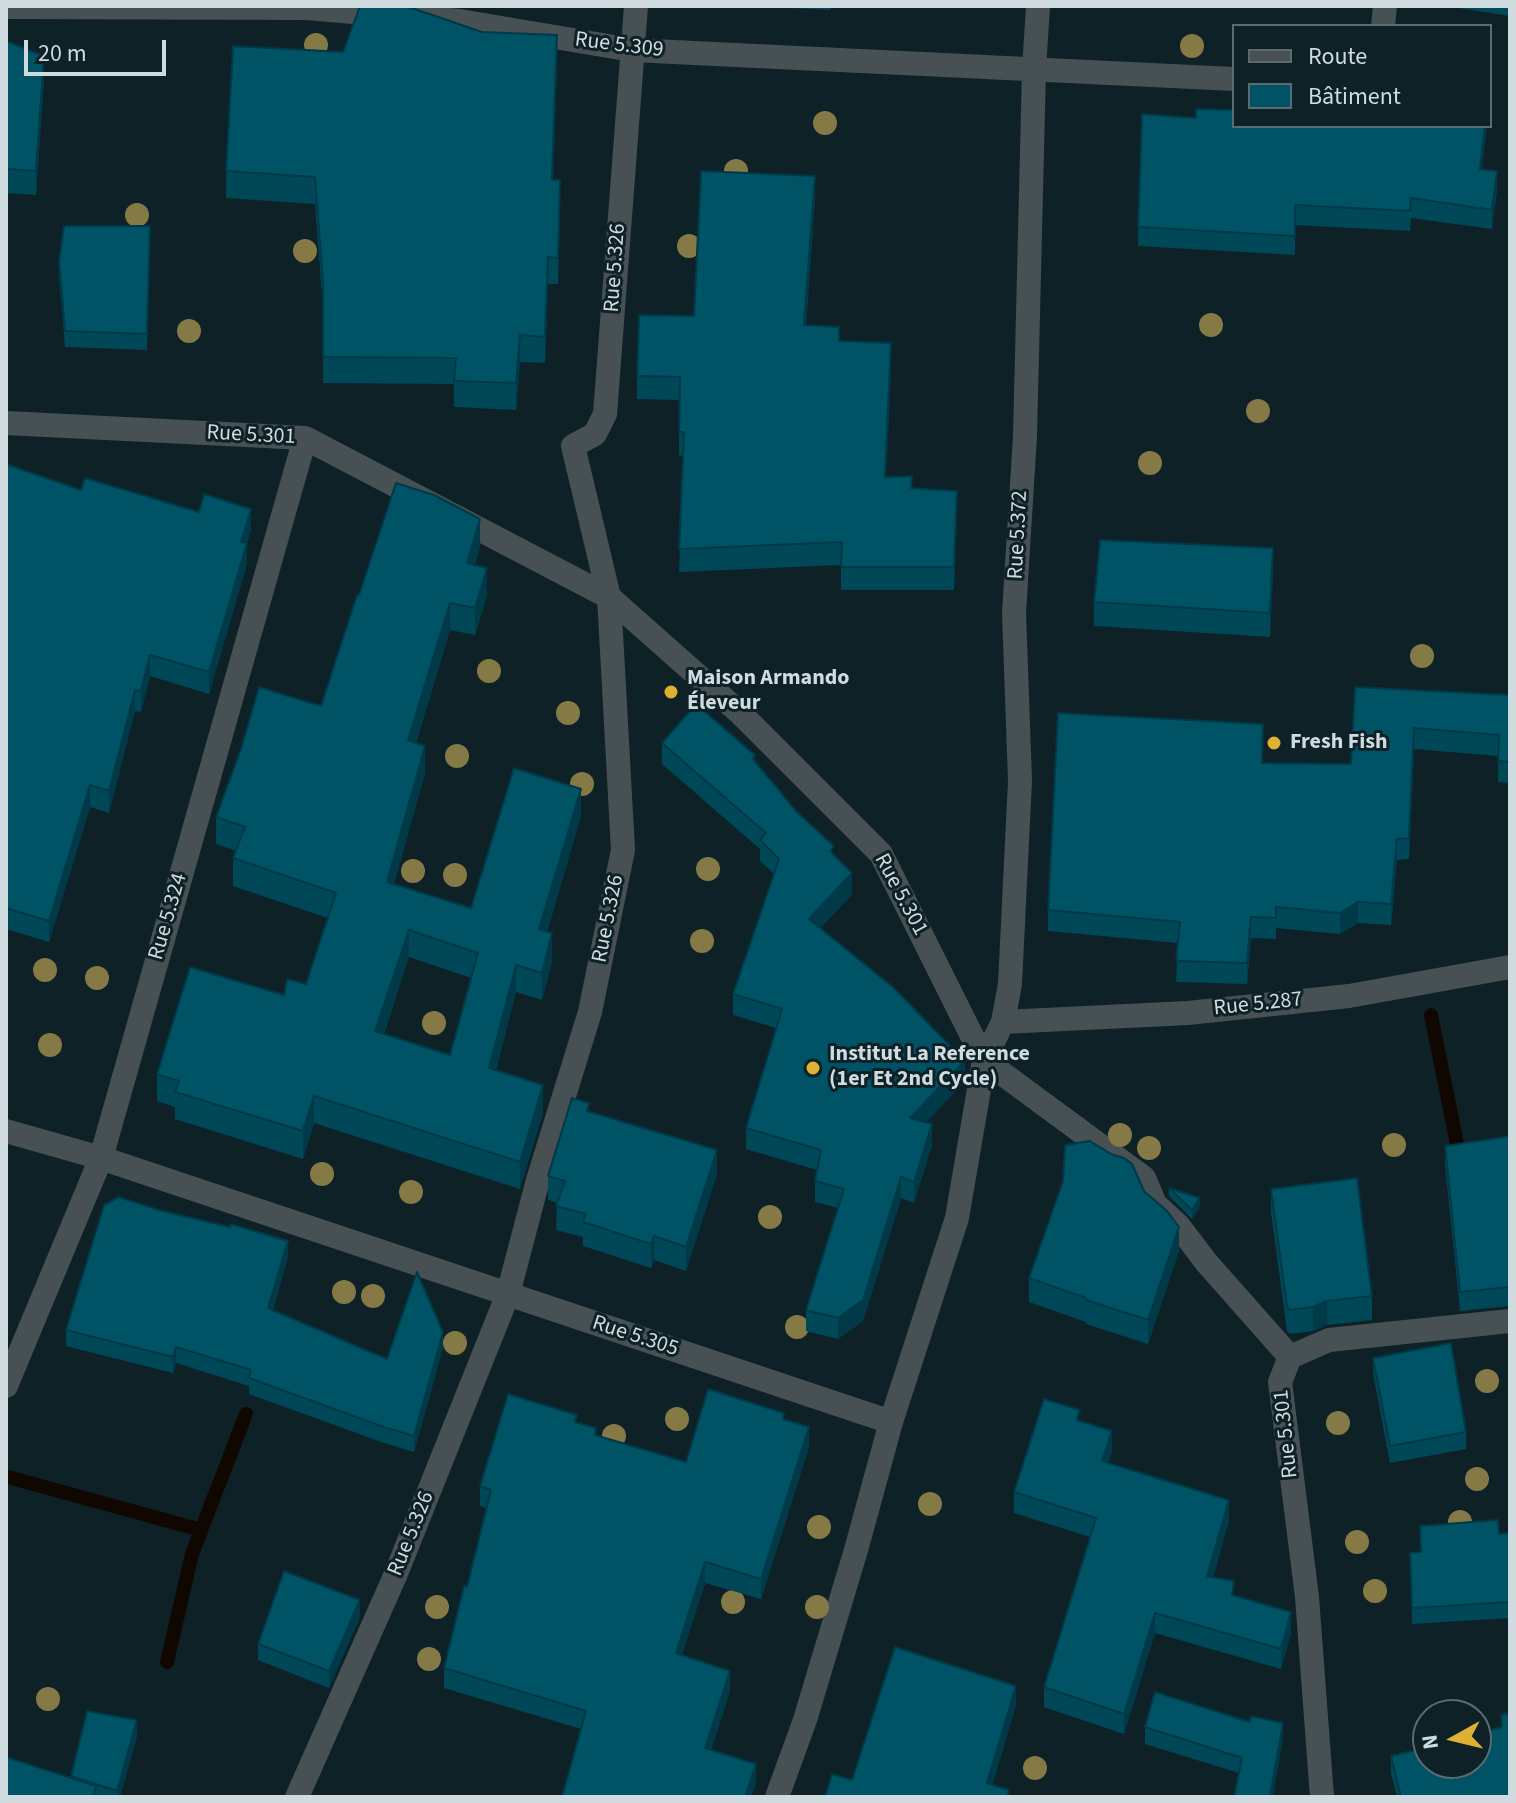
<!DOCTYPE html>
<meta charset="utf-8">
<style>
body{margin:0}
#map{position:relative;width:1516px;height:1803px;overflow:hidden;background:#0e2127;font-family:"Source Sans 3",sans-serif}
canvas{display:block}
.frame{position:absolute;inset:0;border:8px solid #cfdbdf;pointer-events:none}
.legend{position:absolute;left:1232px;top:24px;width:260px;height:104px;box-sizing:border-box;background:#0e2127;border:2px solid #5b6b71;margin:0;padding:10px 14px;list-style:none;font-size:24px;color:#cfdbdf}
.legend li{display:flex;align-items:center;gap:16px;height:40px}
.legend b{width:40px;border:2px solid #5b6b71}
.north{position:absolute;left:1412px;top:1699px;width:80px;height:80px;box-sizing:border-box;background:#0e2127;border:2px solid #5b6b71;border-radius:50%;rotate:262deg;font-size:22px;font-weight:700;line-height:32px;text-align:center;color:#cfdbdf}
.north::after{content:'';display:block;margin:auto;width:28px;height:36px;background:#deb133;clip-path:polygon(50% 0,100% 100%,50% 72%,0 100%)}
.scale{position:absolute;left:24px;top:40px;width:142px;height:36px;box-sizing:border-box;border:4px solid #cfdbdf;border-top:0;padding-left:10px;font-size:24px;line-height:28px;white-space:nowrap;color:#cfdbdf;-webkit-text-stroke:6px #0e2127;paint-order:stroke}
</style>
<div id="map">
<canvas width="1516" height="1803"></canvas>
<div class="frame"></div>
<ul class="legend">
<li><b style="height:10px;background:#475053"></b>Route</li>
<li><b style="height:22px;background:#005265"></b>Bâtiment</li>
</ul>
<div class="north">N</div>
<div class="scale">20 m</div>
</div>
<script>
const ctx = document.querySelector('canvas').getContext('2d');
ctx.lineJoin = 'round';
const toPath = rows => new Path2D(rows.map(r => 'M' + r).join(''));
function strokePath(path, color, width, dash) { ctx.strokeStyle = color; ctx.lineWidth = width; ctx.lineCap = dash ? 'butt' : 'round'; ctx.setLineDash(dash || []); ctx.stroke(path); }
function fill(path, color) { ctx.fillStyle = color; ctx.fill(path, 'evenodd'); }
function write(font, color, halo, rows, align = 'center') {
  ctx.font = font + ' "Source Sans 3",sans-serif'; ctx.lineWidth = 6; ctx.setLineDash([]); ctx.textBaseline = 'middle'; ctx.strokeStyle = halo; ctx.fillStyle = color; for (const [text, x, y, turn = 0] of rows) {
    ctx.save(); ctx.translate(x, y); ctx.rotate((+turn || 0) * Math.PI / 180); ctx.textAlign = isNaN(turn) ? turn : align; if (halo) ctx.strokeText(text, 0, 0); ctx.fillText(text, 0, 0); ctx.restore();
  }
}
strokePath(toPath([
 [1431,1015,1457,1144],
 [8,1477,201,1530],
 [167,1662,192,1554,246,1414]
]), '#100800', 14);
strokePath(toPath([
 [6,7,306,8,460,21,632,50,1234,79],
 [1383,26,1385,6],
 [6,423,305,438,609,597,740,713,881,854,984,1060,1144,1178,1155,1204,1178,1225,1206,1262,1290,1357,1280,1382,1307,1597,1322,1797],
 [1003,1022,1188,1013,1349,996,1510,967],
 [6,1131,101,1158,891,1422,856,1550,805,1720,777,1797],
 [1290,1357,1329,1340,1510,1321],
 [6,1386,101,1158,305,438],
 [891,1422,957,1218,984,1060,1003,1022,1010,984,1020,781,1014,613,1025,436,1034,70,1038,6],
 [297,1797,395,1576,508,1294,538,1180,590,1012,623,850,609,597,573,446,595,434,605,414,636,6]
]), '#475053', 24);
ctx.fillStyle = '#857946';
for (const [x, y] of [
 [316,45],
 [1192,46],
 [825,123],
 [736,171],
 [137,215],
 [689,246],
 [305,251],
 [1211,325],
 [189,331],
 [1258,411],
 [1150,463],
 [1422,656],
 [489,671],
 [568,713],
 [457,756],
 [582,784],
 [708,869],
 [413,871],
 [455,875],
 [702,941],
 [45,970],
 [97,978],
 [434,1023],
 [50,1045],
 [1120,1135],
 [1394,1145],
 [1149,1148],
 [322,1174],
 [411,1192],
 [770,1217],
 [344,1292],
 [373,1296],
 [797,1327],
 [455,1343],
 [1487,1381],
 [677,1419],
 [1338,1423],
 [614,1436],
 [1477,1479],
 [930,1504],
 [1460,1522],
 [819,1527],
 [1357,1542],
 [1375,1591],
 [733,1602],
 [437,1607],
 [817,1607],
 [429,1659],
 [48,1699],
 [1035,1768]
]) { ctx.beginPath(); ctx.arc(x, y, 12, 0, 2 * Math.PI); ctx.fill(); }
fill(toPath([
 [791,6,831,6,831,10,791,8],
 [1446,6,1510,6,1510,16],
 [6,41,44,80,36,195,6,193],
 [343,52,557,62,553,180,560,206,558,284,548,284,545,363,520,362,516,410,454,407,454,384,323,383,323,309,315,204,226,198,226,171],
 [1196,118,1234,126,1482,169,1497,191,1492,229,1411,218,1410,231,1295,225,1295,255,1138,246,1138,227],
 [815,199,806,325,891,366,886,477,912,488,957,514,954,590,841,590,841,565,679,572,683,456,679,455,679,400,637,399,637,376,694,316],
 [150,242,147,350,65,347,59,277,59,261],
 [6,464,81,490,251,530,247,544,247,564,209,694,150,676,141,712,135,711,109,813,90,807,49,942,6,929],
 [480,547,475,565,487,595,475,635,450,630,416,743,425,773,394,884,471,908,581,816,547,932,552,961,542,1000,516,992,496,1070,543,1113,520,1189,314,1123,303,1159,175,1119,175,1107,157,1101,157,1074,284,995,306,984,328,918,233,886,233,858,236,851,216,844,216,817,321,706,359,595],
 [409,957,471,978,450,1055,384,1034],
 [1273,572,1270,637,1094,626,1094,602],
 [1355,687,1510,695,1510,783,1498,782,1498,756,1414,749,1409,859,1397,860,1391,925,1358,923,1340,934,1276,928,1276,939,1251,938,1247,984,1176,982,1178,943,1048,931,1048,910,1262,763,1351,764],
 [662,743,755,761,834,855,852,895,820,928,965,1082,925,1122,932,1145,914,1203,901,1198,863,1321,838,1339,806,1331,806,1310,838,1208,815,1202,815,1181,817,1170,746,1149,746,1128,776,1028,733,1015,733,994,774,874,760,861,760,849,662,764],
 [589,1112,717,1174,686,1271,654,1260,651,1268,583,1246,583,1237,556,1230,557,1203,548,1200,548,1176],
 [1510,1136,1510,1306,1460,1311,1445,1165,1445,1146],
 [1169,1188,1200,1206,1192,1219,1169,1196],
 [1271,1189,1372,1296,1372,1320,1327,1325,1313,1331,1290,1334,1287,1331,1271,1213],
 [1144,1191,1179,1251,1148,1344,1086,1324,1086,1322,1029,1302,1029,1278],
 [288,1257,273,1310,387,1359,443,1348,414,1452,384,1443,249,1394,249,1386,176,1363,173,1373,66,1346,66,1330],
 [1373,1358,1466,1432,1466,1449,1390,1463,1373,1374],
 [784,1420,809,1447,761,1599,705,1583,682,1655,730,1691,711,1750,756,1784,562,1797,581,1729,444,1688,444,1668,467,1587,486,1508,480,1506,480,1486,577,1423,596,1435,686,1462],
 [1080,1421,1112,1452,1108,1463,1229,1521,1213,1577,1234,1596,1291,1633,1281,1669,1155,1633,1124,1734,1044,1707,1044,1687,1090,1537,1014,1513,1014,1492],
 [1420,1526,1499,1534,1510,1533,1510,1618,1412,1624,1410,1553,1420,1552],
 [360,1617,329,1688,258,1660,258,1644],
 [1501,1715,1510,1797,1397,1797,1391,1773,1391,1756,1501,1728],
 [1145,1727,1283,1739,1239,1773,1145,1744],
 [137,1736,120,1797,6,1797,71,1778,71,1776]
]), '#004757');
fill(toPath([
 [557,35,557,62,552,206,552,180],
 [44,56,44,80,36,195,36,171],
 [1485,126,1487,126,1480,189,1480,169],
 [1497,171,1497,191,1492,229,1492,210],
 [815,176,815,199,804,348,804,325],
 [560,180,560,206,558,284,558,258],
 [548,257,548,284,545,363,545,337],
 [520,335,520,362,516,410,516,383],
 [891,343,891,366,885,500,885,477],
 [957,491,957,514,954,590,954,567],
 [251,509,251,530,247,544,247,564,209,694,209,672,241,542],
 [480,519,480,547,467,590,467,563],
 [1273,548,1273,572,1270,637,1270,613],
 [487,568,487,595,475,635,475,608],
 [450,603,450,630,408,767,408,740],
 [150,655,150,676,141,712,141,691],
 [135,690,135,711,109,813,109,791],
 [1414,728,1414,749,1409,859,1409,838],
 [425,746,425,773,387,909,387,882],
 [90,785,90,807,49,942,49,921],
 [581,789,581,816,539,956,539,929],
 [1397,839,1397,860,1391,925,1391,904],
 [852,873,852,895,809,940,809,919],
 [1358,902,1358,923,1340,934,1340,913],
 [1251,917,1251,938,1247,984,1247,963],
 [409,930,409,957,375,1059,375,1031],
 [552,933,552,961,542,1000,542,973],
 [516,965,516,992,489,1095,489,1068],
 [965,1061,965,1082,910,1139,910,1118],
 [543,1085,543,1113,520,1189,520,1162],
 [314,1096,314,1123,303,1159,303,1131],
 [932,1124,932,1145,914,1203,914,1182],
 [717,1150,717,1174,686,1271,686,1247],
 [901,1177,901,1198,863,1321,838,1339,838,1318],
 [1200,1198,1200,1206,1192,1219,1192,1210],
 [1179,1227,1179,1251,1148,1344,1148,1320],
 [654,1236,654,1260,651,1268,651,1244],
 [288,1241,288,1257,268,1324,268,1308],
 [1327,1301,1327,1325,1313,1331,1313,1307],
 [443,1332,443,1348,414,1452,414,1436],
 [176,1347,176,1363,173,1373,173,1357],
 [809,1427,809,1447,761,1599,761,1579],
 [1112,1431,1112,1452,1102,1481,1102,1461],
 [1229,1500,1229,1521,1207,1596,1207,1576],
 [705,1562,705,1583,676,1673,676,1653],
 [360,1600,360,1617,329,1688,329,1671],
 [1291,1612,1291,1633,1281,1669,1281,1649],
 [1155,1613,1155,1633,1124,1734,1124,1714],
 [730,1671,730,1691,705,1768,705,1748],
 [1016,1686,1016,1706,989,1797,987,1783],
 [137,1720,137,1736,120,1797,117,1797,117,1791],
 [1283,1723,1283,1739,1273,1797,1270,1797],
 [756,1764,756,1784,751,1797,745,1797]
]), '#003947');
const building = toPath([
 [360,6,406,6,482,32,557,35,552,180,560,180,558,258,548,257,545,337,520,335,516,383,454,381,456,358,323,357,323,283,315,177,226,171,233,46,343,52,360,6],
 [6,41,44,56,36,171,6,169,6,41],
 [1196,109,1234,110,1234,126,1485,126,1480,169,1497,171,1492,210,1411,198,1410,211,1295,205,1295,236,1138,227,1142,114,1196,118,1196,109],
 [701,171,815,176,804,325,839,327,839,341,891,343,885,477,912,476,911,488,957,491,954,567,841,567,842,542,679,549,684,432,679,432,680,377,637,376,639,315,694,316,701,171],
 [64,226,150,226,147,334,65,331,59,261,64,226],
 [6,464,81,490,85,478,199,512,204,494,251,509,241,542,247,543,209,672,150,655,141,691,135,690,109,791,90,785,49,921,6,908,6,464],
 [396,483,434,495,480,519,467,563,487,568,475,608,450,603,408,740,425,746,387,882,471,908,514,768,581,789,539,929,552,933,542,973,516,965,489,1068,543,1085,520,1162,314,1096,303,1131,175,1092,179,1081,157,1074,190,967,284,995,287,979,306,984,336,893,233,858,245,827,216,817,241,749,259,687,321,706,357,595,359,595,396,483],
 [409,930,478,953,450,1055,375,1031,409,930],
 [1100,540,1273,548,1270,613,1094,602,1100,540],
 [1355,687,1510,695,1510,762,1498,761,1499,735,1414,728,1409,838,1397,839,1391,904,1358,902,1340,913,1276,907,1276,918,1251,917,1247,963,1176,961,1180,922,1048,910,1058,713,1263,724,1262,763,1351,764,1355,687],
 [696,704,755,755,753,759,797,812,834,846,830,851,852,873,809,919,894,988,965,1061,910,1118,932,1124,914,1182,901,1177,863,1300,838,1318,806,1310,844,1189,815,1181,821,1150,746,1128,782,1009,733,994,779,859,760,840,766,833,662,743,696,704],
 [572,1098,589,1103,587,1111,717,1150,686,1247,654,1236,651,1244,583,1222,586,1214,556,1206,565,1181,548,1176,572,1098],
 [1510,1136,1510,1287,1460,1292,1445,1146,1510,1136],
 [1090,1141,1111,1154,1124,1158,1132,1164,1144,1191,1167,1211,1179,1227,1148,1320,1086,1300,1086,1298,1029,1278,1063,1181,1065,1145,1090,1141],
 [1357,1178,1372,1296,1327,1301,1313,1307,1290,1310,1287,1307,1271,1189,1357,1178],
 [1169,1188,1200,1198,1192,1210,1169,1188],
 [119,1197,159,1210,230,1227,231,1224,288,1241,268,1308,387,1359,417,1272,443,1332,414,1436,384,1427,249,1378,251,1370,176,1347,173,1357,66,1330,104,1205,119,1197],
 [1451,1343,1466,1432,1390,1446,1373,1358,1451,1343],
 [708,1389,784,1413,783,1419,809,1427,761,1579,705,1562,676,1653,730,1671,705,1748,756,1764,745,1797,559,1797,562,1797,586,1711,444,1668,464,1586,467,1587,491,1490,480,1486,508,1394,577,1415,575,1422,596,1428,595,1435,686,1462,708,1389],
 [1044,1399,1080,1410,1077,1420,1112,1431,1102,1461,1229,1500,1207,1576,1234,1581,1232,1595,1291,1612,1281,1649,1155,1613,1124,1714,1044,1687,1096,1518,1014,1492,1044,1399],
 [1498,1520,1499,1534,1510,1533,1510,1602,1412,1608,1410,1553,1421,1552,1420,1526,1498,1520],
 [284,1571,360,1600,329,1671,258,1644,284,1571],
 [895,1647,1016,1686,987,1783,1009,1790,1007,1797,825,1797,832,1774,852,1780,895,1647],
 [1155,1692,1250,1722,1251,1716,1283,1723,1270,1797,1234,1797,1242,1758,1145,1727,1155,1692],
 [87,1711,137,1720,117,1791,71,1776,87,1711],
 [1510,1713,1510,1797,1401,1797,1391,1756,1428,1747,1428,1763,1476,1763,1476,1734,1502,1727,1501,1715,1510,1713],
 [6,1757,96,1786,93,1797,6,1797,6,1757]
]);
fill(building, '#005265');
strokePath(building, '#003947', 2);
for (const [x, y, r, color] of [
 [671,692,8,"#deb133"],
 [1274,743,8,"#deb133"],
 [813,1068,8,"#deb133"]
]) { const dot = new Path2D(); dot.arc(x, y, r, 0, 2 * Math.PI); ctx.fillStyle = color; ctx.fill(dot); strokePath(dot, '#0e2127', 3); }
write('22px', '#cfdbdf', '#0e2127', [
 ["Rue 5.309",619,46,7],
 ["Rue 5.326",616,268,-86],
 ["Rue 5.301",251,436,3],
 ["Rue 5.372",1019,535,-87],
 ["Rue 5.301",900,895,62],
 ["Rue 5.324",169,917,-74],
 ["Rue 5.326",609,919,-79],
 ["Rue 5.287",1258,1005,-6],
 ["Rue 5.305",635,1337,18],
 ["Rue 5.301",1287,1434,-96],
 ["Rue 5.326",412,1534,-68]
]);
write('bold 22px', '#cfdbdf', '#0e2127', [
 ["Maison Armando",687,679],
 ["Éleveur",687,704],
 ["Fresh Fish",1290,743],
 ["Institut La Reference",829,1055],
 ["(1er Et 2nd Cycle)",829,1080]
], 'left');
</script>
